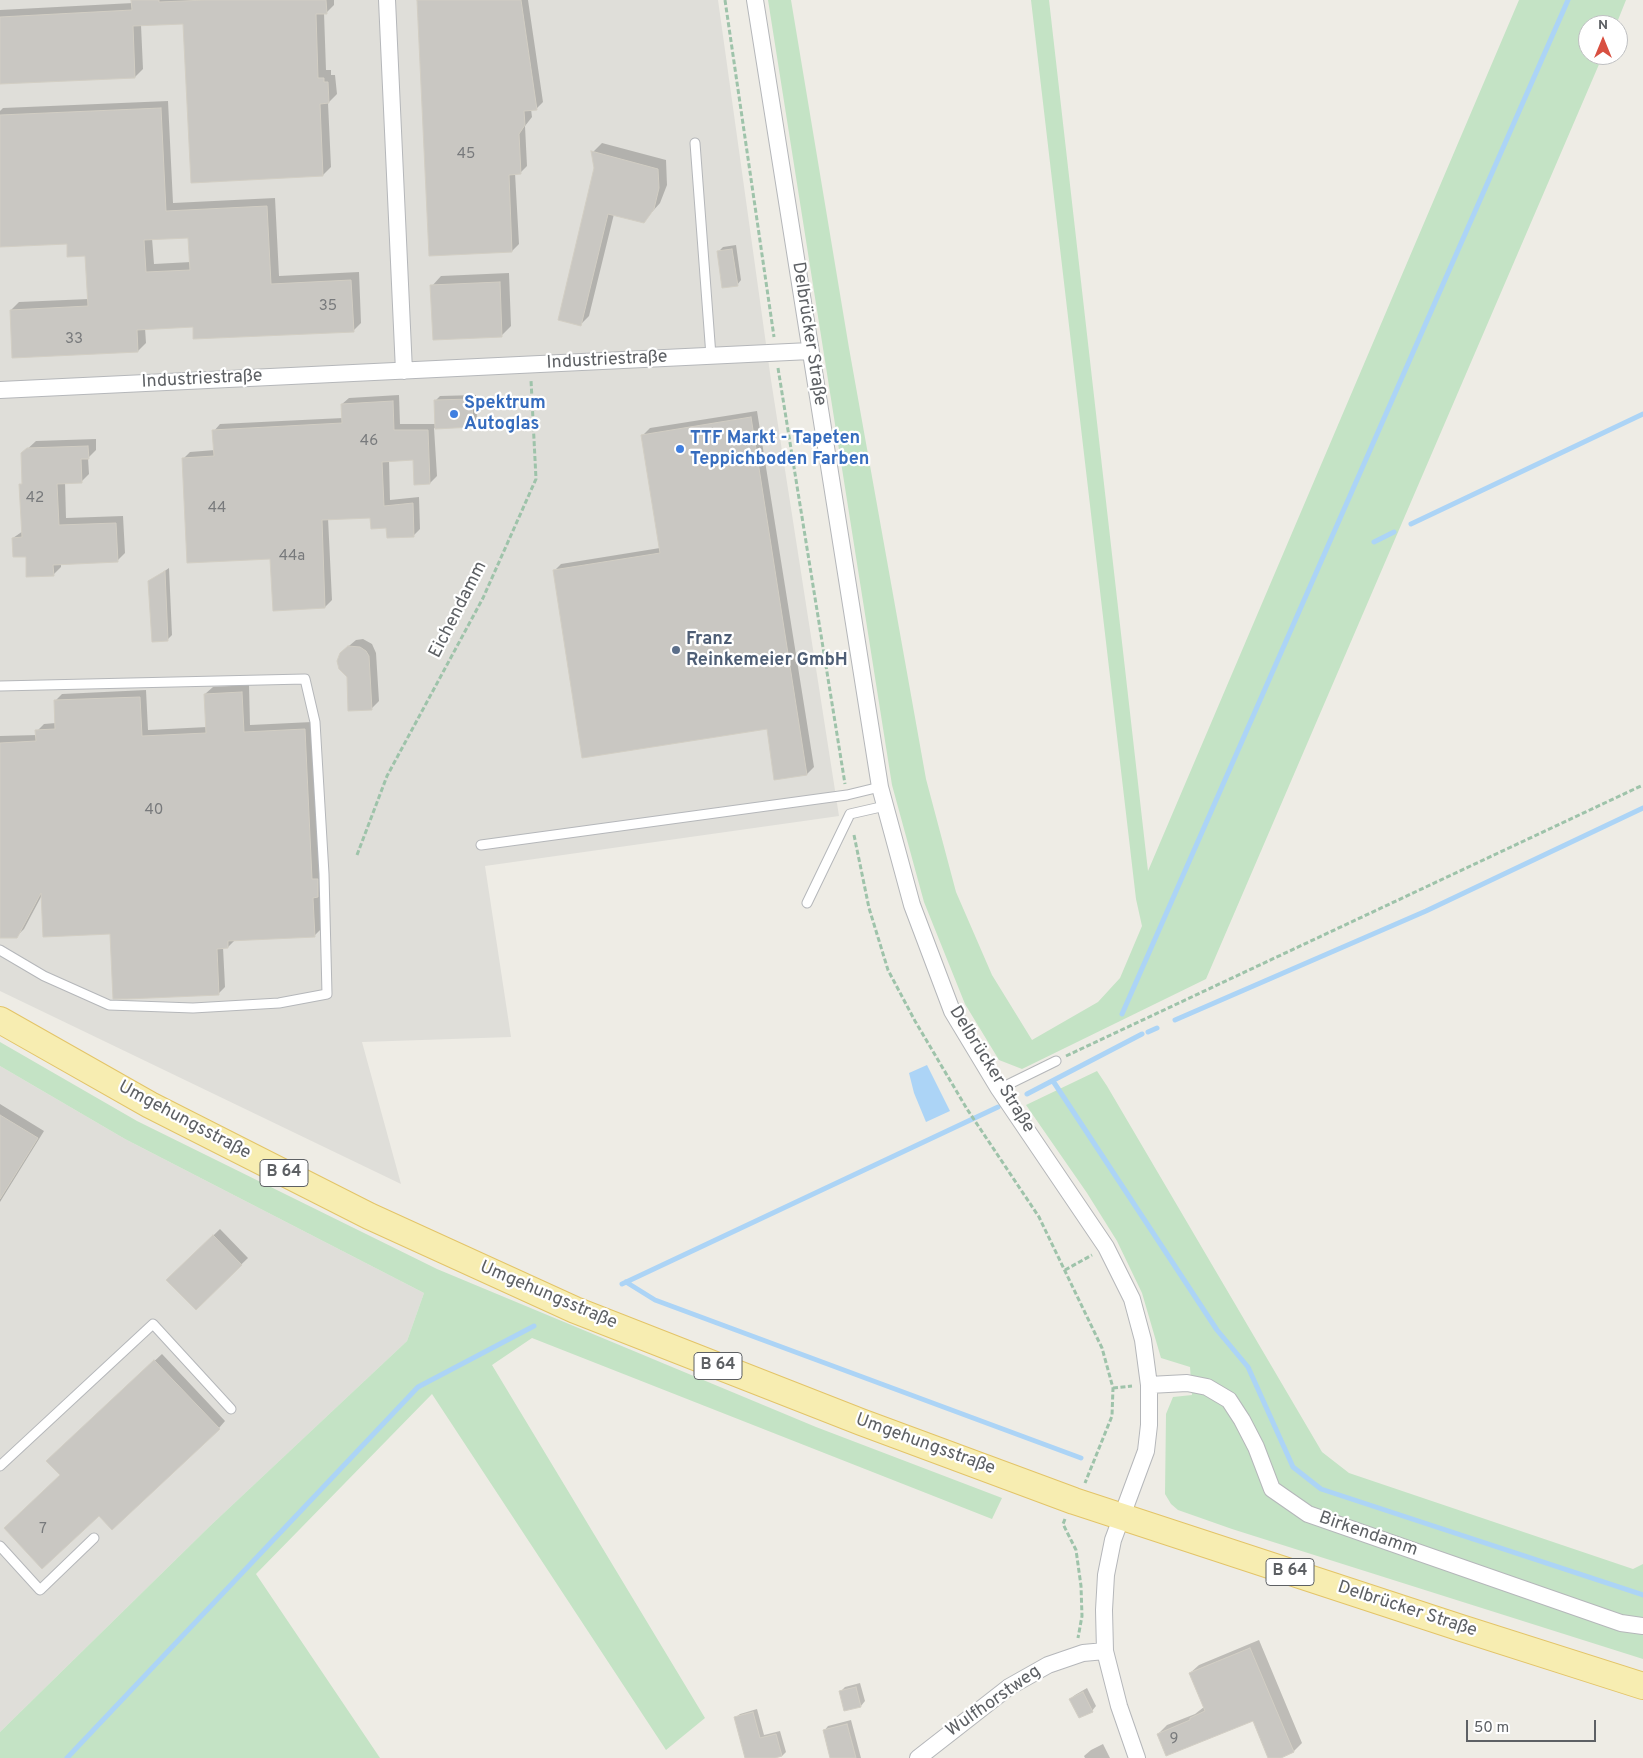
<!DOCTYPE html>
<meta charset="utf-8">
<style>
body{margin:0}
#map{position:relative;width:1643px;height:1758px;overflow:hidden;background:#eeece5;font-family:Overpass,sans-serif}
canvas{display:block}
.north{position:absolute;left:1578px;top:15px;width:50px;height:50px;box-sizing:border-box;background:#fff;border:1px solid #bebfc1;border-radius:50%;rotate:0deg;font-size:14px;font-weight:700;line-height:20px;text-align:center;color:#5d6064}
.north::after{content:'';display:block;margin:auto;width:18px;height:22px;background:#d85041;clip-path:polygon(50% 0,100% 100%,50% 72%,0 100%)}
.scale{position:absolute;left:1466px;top:1720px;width:130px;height:22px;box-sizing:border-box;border:2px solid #5d6064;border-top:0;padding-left:6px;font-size:15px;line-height:18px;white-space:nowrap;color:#5d6064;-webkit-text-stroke:4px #fff;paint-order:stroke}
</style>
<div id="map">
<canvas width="1643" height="1758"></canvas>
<div class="north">N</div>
<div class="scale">50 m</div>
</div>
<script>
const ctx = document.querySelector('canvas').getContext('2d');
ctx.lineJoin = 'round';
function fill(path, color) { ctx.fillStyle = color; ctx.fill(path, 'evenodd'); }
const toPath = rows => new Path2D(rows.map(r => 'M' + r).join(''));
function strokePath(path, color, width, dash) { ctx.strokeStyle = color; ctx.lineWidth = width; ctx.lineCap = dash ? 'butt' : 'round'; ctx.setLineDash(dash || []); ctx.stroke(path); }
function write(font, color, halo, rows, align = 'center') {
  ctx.font = font + ' Overpass,sans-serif'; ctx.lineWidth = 4.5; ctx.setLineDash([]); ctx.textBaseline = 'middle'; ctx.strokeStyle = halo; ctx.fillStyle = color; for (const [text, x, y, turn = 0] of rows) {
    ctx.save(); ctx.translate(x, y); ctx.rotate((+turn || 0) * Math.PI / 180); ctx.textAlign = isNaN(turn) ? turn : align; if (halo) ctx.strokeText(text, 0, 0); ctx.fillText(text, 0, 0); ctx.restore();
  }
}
fill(toPath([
 [0,0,718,0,771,380,839,816,485,866,511,1037,362,1042,401,1184,0,991],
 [0,1066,125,1139,424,1293,407,1341,210,1526,0,1732]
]), '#dfded9');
fill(toPath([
 [768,0,791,0,849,348,926,779,956,892,992,975,1032,1040,1098,1002,1120,978,1142,926,1136,899,1031,0,1049,0,1148,871,1519,0,1626,0,1616,25,1588,25,1588,55,1603,55,1206,979,1022,1069,999,1060,965,1004,924,902,892,785],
 [0,1042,137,1121,437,1269,816,1427,1002,1498,992,1519,532,1338,492,1365,705,1718,666,1750,432,1394,256,1574,380,1758,0,1758,0,1732,210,1526,407,1341,424,1293,125,1139,0,1066],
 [1097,1071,1107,1086,1322,1452,1349,1473,1633,1569,1643,1564,1643,1659,1232,1529,1178,1510,1171,1504,1165,1494,1166,1414,1173,1397,1192,1395,1190,1367,1161,1358,1142,1293,1117,1241,1087,1193,1026,1105]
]), '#c4e3c5');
fill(toPath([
 [927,1065,950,1111,926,1122,914,1093,909,1073]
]), '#acd4f6');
fill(toPath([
 [132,0,334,0,334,5,326,13,324,13,326,70,331,70,331,75,335,75,337,94,328,103,331,167,323,175,185,22,141,25,143,69,135,77,0,83,0,10,133,3],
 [419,0,528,0,543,102,536,109,531,109,532,117,525,126,527,166,520,173,515,173,519,244,512,251],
 [168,101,173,203,275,198,279,276,359,272,361,323,353,331,194,326,145,328,146,343,138,351,11,310,19,302,89,299,87,255,68,242,0,226,0,111,3,108],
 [189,236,191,262,154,264,152,238],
 [602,143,666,160,667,185,660,203,644,221,614,214,589,316,580,325,596,168,593,152],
 [736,245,741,280,737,285,718,252,723,247],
 [509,273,511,326,502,335,432,286,441,276],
 [399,395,400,424,436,424,435,401,440,396,476,395,477,422,473,426,434,428,437,476,430,483,414,459,389,461,390,500,419,497,420,529,413,536,388,527,372,516,328,518,332,600,325,607,272,558,184,458,190,452,215,450,214,431,220,424,343,418,342,404,349,398],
 [757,411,814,767,807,774,775,778,768,727,554,571,561,564,660,548,643,435,650,428],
 [96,439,96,450,88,458,89,474,81,482,65,482,66,518,123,516,125,553,117,561,61,563,61,567,53,575,27,555,13,538,23,531,21,485,23,482,22,454,36,441],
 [169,568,172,635,167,640,150,581],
 [363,639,372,644,376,653,379,701,372,708,348,677,343,651,356,640],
 [249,685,250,725,312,722,319,872,324,872,325,889,320,894,321,929,314,936,235,940,228,947,223,947,225,987,218,994,42,895,24,929,16,937,0,937,0,736,37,735,37,731,44,724,56,723,55,701,62,694,146,690,148,730,207,727,205,694,213,687],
 [0,1104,44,1131,0,1202],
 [220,1229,248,1258,196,1308,168,1280],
 [162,1354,225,1421,219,1428,99,1515,61,1475,55,1454],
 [1259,1640,1302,1743,1294,1751,1277,1758,1270,1758,1254,1719,1158,1734,1167,1725,1195,1714,1204,1707,1190,1673,1199,1665],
 [860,1683,865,1701,861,1706,840,1692,845,1687],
 [1087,1688,1096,1706,1092,1711,1070,1699,1075,1695],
 [757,1709,764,1735,780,1731,786,1752,782,1756,772,1758,746,1758,736,1717,740,1714],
 [851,1720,861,1758,831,1758,824,1731,828,1726],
 [1103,1744,1110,1758,1085,1758,1084,1756,1091,1750]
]), '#0003');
strokePath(toPath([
 [1411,524,1643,414],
 [1374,542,1394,532],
 [1122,1014,1568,0],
 [1175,1020,1426,911,1643,808],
 [1148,1032,1157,1028],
 [1053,1081,1217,1330,1248,1367,1293,1467,1321,1489,1643,1595],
 [1027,1094,1142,1034],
 [626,1282,655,1300,1081,1458],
 [622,1284,998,1107],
 [67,1758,418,1387,534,1326]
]), '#acd4f6', 5);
const building = toPath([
 [131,0,159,0,159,2,207,0,326,0,327,14,316,14,318,78,324,78,324,82,328,82,329,103,320,104,323,176,191,183,183,24,133,26,135,78,0,84,0,17,132,10,131,0],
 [417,0,521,0,537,110,524,111,525,125,519,134,521,174,509,175,512,252,429,256,417,0],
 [161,108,166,211,267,206,271,284,351,280,354,332,193,339,193,327,137,330,138,352,12,358,10,310,88,306,85,256,67,257,67,244,0,247,0,115,161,108],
 [188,238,190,270,146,272,144,240,188,238],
 [591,151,658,169,659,188,654,209,644,223,608,214,581,326,558,320,594,168,591,151],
 [732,249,738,286,722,288,717,251,732,249],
 [500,282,502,337,433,340,430,285,500,282],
 [472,399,473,427,435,429,434,400,472,399],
 [393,401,394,430,428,430,430,484,414,485,413,460,382,462,384,506,413,503,414,537,387,538,386,528,371,529,370,518,322,520,325,608,273,611,270,559,187,563,182,458,214,456,212,430,342,423,341,404,393,401],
 [751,417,807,775,774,780,767,729,582,758,553,570,660,553,641,435,751,417],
 [88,446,89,459,81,459,82,483,57,484,59,525,116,523,118,562,53,565,54,576,26,577,26,557,13,557,12,538,22,537,19,484,22,484,21,453,27,448,88,446],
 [165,571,168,641,152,642,148,581,165,571],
 [348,646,360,647,366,651,369,656,372,710,348,711,347,677,339,669,337,661,340,653,348,646],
 [242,692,244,732,305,729,312,879,318,879,318,897,313,898,315,937,228,941,228,948,217,949,219,995,126,999,113,999,110,934,43,937,41,893,17,938,0,938,0,743,36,741,35,730,55,729,54,700,140,697,142,736,206,733,204,694,242,692],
 [0,1115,38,1138,0,1199,0,1115],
 [213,1235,242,1265,196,1310,166,1280,213,1235],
 [154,1360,220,1429,112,1530,99,1516,42,1569,4,1528,60,1475,46,1461,154,1360],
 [1250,1648,1294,1752,1281,1758,1268,1758,1253,1721,1166,1756,1157,1734,1190,1720,1190,1718,1205,1711,1189,1673,1250,1648],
 [856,1687,861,1707,844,1711,839,1691,856,1687],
 [1083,1692,1093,1712,1079,1718,1069,1699,1083,1692],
 [753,1712,760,1738,776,1734,782,1756,775,1758,745,1758,734,1717,753,1712],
 [847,1724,856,1758,830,1758,823,1730,847,1724]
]);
fill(building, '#c9c7c2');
strokePath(building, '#d2cec4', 1);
const lane = toPath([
 [695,143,711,356],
 [0,686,305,679,315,722,324,874,327,994,279,1003,193,1008,109,1005,44,976,0,950],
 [481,845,847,795,880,787],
 [807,903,850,814,885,806],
 [999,1089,1056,1061],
 [0,1466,153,1324,231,1409],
 [0,1546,40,1590,94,1538]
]);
const street = toPath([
 [387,0,404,371],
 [755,0,880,787,912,905,952,1011,999,1089,1106,1247,1132,1299,1143,1340,1149,1385,1149,1425,1146,1451,1113,1540,1106,1575,1104,1610,1105,1651,1119,1706,1137,1758],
 [0,390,810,351],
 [1149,1385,1187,1383,1207,1387,1229,1400,1242,1420,1256,1447,1272,1489,1308,1514,1621,1623,1643,1626],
 [918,1758,1009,1687,1048,1665,1083,1653,1105,1651]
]);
const primary = toPath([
 [0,1020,150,1105,369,1216,575,1310,861,1422,1074,1501,1458,1627,1643,1686]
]);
strokePath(lane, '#b5b7ba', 11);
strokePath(street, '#b5b7ba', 18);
strokePath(primary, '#e3c468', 28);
strokePath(toPath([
 [725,0,774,337],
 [778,368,845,784],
 [854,835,869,908,888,970,915,1021,967,1109,1039,1217,1102,1348,1113,1388,1112,1416,1085,1483],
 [357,855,387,776,483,598,536,479,531,380],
 [1066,1056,1643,785],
 [1065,1270,1092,1255],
 [1113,1388,1132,1386],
 [1065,1519,1063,1524,1076,1550,1081,1586,1082,1616,1078,1638]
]), '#9ec3aa', 3, [5, 2.5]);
strokePath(lane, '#fff', 9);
strokePath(street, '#fff', 16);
strokePath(primary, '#f7edb1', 26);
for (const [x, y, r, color] of [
 [454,414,5,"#3f7fe0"],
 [680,449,5,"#3f7fe0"],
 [676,650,5,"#5c6f8a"]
]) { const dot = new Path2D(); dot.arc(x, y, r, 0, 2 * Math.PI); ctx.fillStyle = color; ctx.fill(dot); strokePath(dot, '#fff', 2); }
write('15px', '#787a7c', null, [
 ["45",466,155],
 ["35",328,307],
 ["33",74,340],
 ["46",369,442],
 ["42",35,499],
 ["44",217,509],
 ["44a",292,557],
 ["40",154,811],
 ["7",43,1530],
 ["9",1174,1740]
]);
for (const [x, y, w] of [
 [284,1173,48],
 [718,1366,48],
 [1290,1572,48]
]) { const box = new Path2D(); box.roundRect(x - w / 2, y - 13.5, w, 27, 4); ctx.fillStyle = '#fff'; ctx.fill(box); strokePath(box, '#5d6064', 1); }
write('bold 16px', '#5d6064', null, [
 ["B 64",284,1173],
 ["B 64",718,1366],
 ["B 64",1290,1572]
]);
write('18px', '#5d6064', '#fff', [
 ["Delbrücker Straße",808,334,81],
 ["Industriestraße",607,361,-3],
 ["Industriestraße",202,380,-3],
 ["Eichendamm",459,610,-63],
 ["Delbrücker Straße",991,1070,58],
 ["Umgehungsstraße",184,1121,28],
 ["Umgehungsstraße",548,1296,23],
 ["Umgehungsstraße",925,1445,20],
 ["Birkendamm",1368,1535,19],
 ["Delbrücker Straße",1407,1610,18],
 ["Wulfhorstweg",994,1702,-35]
]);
write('bold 18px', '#366cbe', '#fff', [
 ["Spektrum",464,404],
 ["Autoglas",464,425],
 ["TTF Markt - Tapeten",690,439],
 ["Teppichboden Farben",690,460]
], 'left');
write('bold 18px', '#4e5e75', '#fff', [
 ["Franz",686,640],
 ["Reinkemeier GmbH",686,661]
], 'left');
</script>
